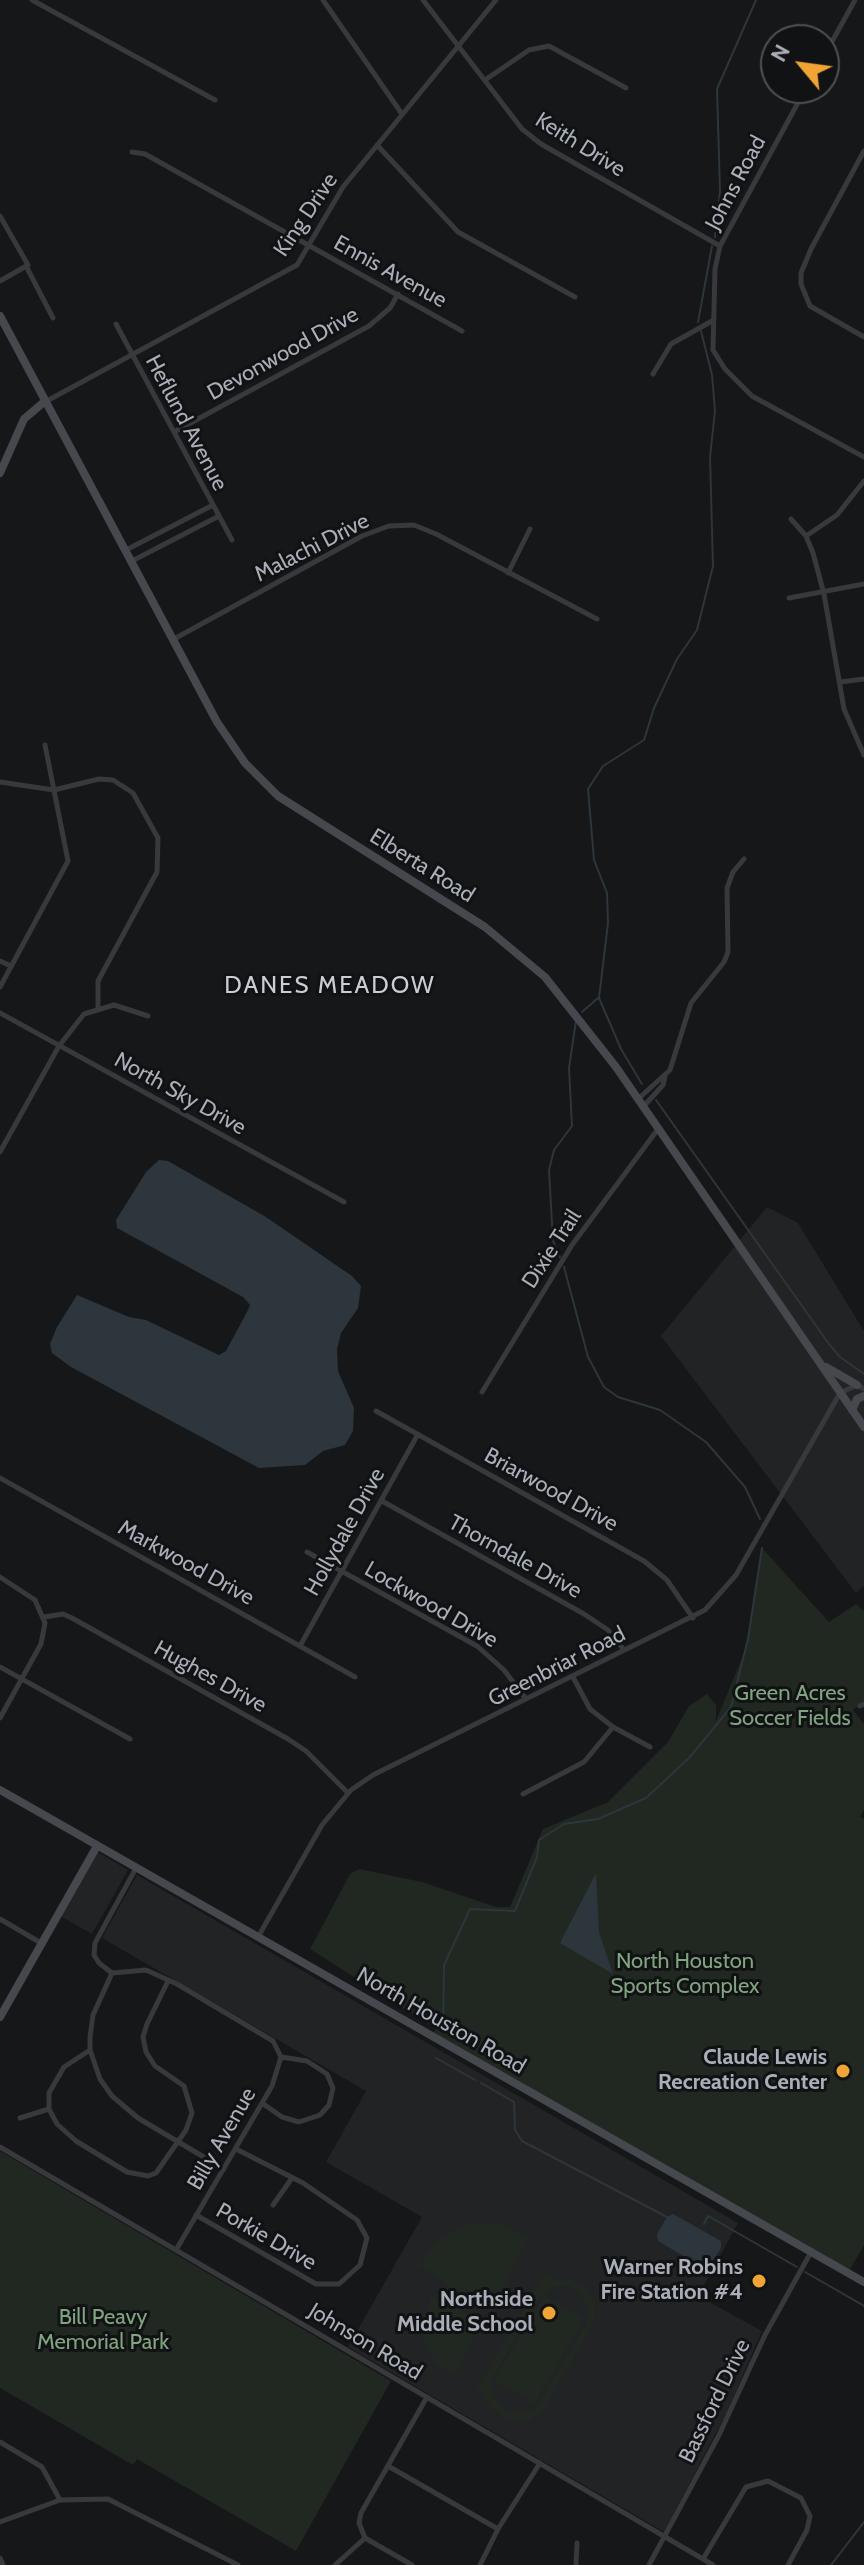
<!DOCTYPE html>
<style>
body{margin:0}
#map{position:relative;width:864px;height:2565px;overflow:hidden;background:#161718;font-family:Cabin,sans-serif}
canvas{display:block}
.north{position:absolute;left:760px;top:24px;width:80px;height:80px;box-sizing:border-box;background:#111213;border:2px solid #4e5055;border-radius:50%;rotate:299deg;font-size:22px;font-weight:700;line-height:32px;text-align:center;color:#a9aeb8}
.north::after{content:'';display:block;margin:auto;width:28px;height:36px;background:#f0a436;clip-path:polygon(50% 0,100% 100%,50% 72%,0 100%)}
</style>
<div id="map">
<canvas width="864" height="2565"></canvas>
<div class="north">N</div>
</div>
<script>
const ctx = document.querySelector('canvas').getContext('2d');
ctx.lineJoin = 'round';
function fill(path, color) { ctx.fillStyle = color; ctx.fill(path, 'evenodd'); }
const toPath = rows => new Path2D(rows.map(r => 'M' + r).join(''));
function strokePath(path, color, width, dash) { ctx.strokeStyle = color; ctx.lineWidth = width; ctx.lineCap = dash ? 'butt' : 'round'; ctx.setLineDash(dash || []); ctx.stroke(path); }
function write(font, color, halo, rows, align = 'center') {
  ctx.font = font + ' Cabin,sans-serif'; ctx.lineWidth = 6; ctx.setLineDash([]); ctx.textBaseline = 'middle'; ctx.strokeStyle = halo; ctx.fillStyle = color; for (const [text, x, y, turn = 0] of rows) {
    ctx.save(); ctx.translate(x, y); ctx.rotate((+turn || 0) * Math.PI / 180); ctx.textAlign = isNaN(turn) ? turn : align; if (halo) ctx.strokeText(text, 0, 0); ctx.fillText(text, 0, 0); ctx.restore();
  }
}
fill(toPath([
 [767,1207,798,1223,864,1331,864,1586,856,1593,661,1336],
 [96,1851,128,1870,92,1934,60,1916],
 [137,1875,738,2223,698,2296,762,2331,727,2412,664,2532,348,2347,422,2217,326,2162,366,2091,102,1938]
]), '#222325');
fill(toPath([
 [762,1548,829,1622,856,1604,864,1611,864,1701,853,1710,864,1724,864,1809,860,1817,864,1819,864,2245,848,2273,431,2036,436,2029,310,1949,350,1874,359,1869,422,1882,496,1907,510,1907,543,1829,608,1802,668,1742,689,1706,707,1694,716,1705,716,1721,746,1648],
 [0,2151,391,2381,296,2551,137,2459,133,2465,0,2388],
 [480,2223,502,2224,529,2236,495,2306,484,2310,419,2265,440,2238,467,2224],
 [545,2273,552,2276,551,2280,568,2278,586,2287,595,2304,595,2321,543,2411,529,2420,507,2420,490,2407,484,2393,476,2390],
 [554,2286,568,2286,582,2295,588,2310,587,2322,537,2407,525,2413,508,2412,492,2396,492,2379,539,2297],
 [432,2295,482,2323,454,2375,438,2366,423,2339,422,2319],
 [544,2295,584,2319,534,2404,494,2380]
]), '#202821');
fill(toPath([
 [159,1160,168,1161,266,1217,352,1276,361,1286,358,1308,341,1333,337,1349,338,1371,354,1408,353,1431,345,1445,323,1451,305,1465,259,1468,71,1367,52,1353,50,1344,57,1327,77,1295,129,1317,146,1320,219,1355,226,1351,248,1310,250,1305,243,1297,117,1228,116,1220,146,1172],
 [596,1873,599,1932,613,1974,560,1943],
 [673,2214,721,2241,721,2248,710,2265,702,2267,658,2241,657,2234,667,2217]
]), '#2c363c');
strokePath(toPath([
 [715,237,720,191,717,89,756,0],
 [698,322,712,246],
 [582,1012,598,998],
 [642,1084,621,1049,599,998,608,923,607,893,594,860,588,789,603,766,644,740,654,708,677,659,697,630,713,566,710,457,715,411,712,375,701,331],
 [656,1100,829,1344,840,1357,864,1374],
 [560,1257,553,1241,549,1170,554,1150,572,1126,569,1068,576,1021],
 [564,1267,588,1357,604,1387,618,1397,660,1410,706,1442,745,1487,760,1519],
 [443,2032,444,1965,470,1909,515,1911,537,1857,539,1840,564,1824,598,1819,646,1798,690,1757,731,1707,748,1639,762,1548],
 [436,2058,475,2080],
 [481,2083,514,2102,515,2130,522,2141,667,2217],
 [704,2224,708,2216,797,2267],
 [805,2272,864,2306],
 [831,2565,864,2522]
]), '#2c363c', 2);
strokePath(toPath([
 [32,0,215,100],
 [323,0,402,114],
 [423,0,522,129,541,144,720,246],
 [824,56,855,0],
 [485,80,529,50,549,46,626,88],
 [806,88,720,246,715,269,713,350,725,369,752,396,864,457],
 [377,145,458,232,575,297],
 [864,151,811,249,801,273,801,284,810,306,864,337],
 [132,152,145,154,462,331],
 [0,216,28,265,0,281],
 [26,266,53,318],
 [116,324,232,540],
 [653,374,671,344,712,321],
 [45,402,297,265,343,187,496,0],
 [174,432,369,326,390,308,398,294],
 [791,519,806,536,813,553,824,594,844,709,864,755],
 [806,536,837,515,864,481],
 [126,550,213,505],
 [132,561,219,516],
 [508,573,530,529],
 [789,598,864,584],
 [174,639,362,536,389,526,414,525,436,534,597,619],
 [841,682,864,679],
 [0,782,54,790,99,779,113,780,133,793,158,838,157,872,98,981,98,1008],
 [0,961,11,966],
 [0,987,68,861,45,745],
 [0,1013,344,1202],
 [638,1099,670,1070,691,1003,724,962,728,952,727,888,733,872,744,859],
 [643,1107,663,1085,665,1077],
 [0,1152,59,1046,84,1014,114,1005,148,1016],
 [482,1392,572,1245,658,1129],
 [376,1411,644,1561,667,1580,693,1618],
 [0,1478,355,1677],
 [382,1501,584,1614,608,1630,624,1650],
 [307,1552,477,1646,504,1670,526,1699],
 [0,1577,35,1600,45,1623,41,1644,0,1718],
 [44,1617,63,1614,72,1618,288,1739,306,1751,348,1793],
 [300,1646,418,1434],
 [0,1667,130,1739],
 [573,1677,590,1709,613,1727,650,1747],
 [860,1706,864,1704],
 [523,1794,584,1762,613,1727],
 [136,1868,95,1943,94,1955,99,1963,112,1973,146,1970,177,1984,273,2041,281,2057,272,2086,176,2250],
 [0,1919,41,1943],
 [258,1937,322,1825,351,1790,373,1775,705,1610,736,1575,840,1393,857,1385,864,1389],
 [112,1973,93,2015,90,2037,90,2050,100,2079,112,2096,138,2118,224,2169],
 [90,2050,64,2067,49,2093,49,2109,57,2124,76,2141,127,2172,148,2176,156,2173,186,2130,192,2113,184,2086,155,2066,146,2052,143,2037,147,2024,168,1981],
 [262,2103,282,2117,299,2122,320,2115,329,2105,333,2088,327,2074,307,2061,281,2057],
 [20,2118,49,2109],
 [0,2147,713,2565],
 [273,2205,292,2178],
 [196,2215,316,2284,339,2284,360,2265,367,2238,357,2220,303,2183,236,2149],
 [0,2442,42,2467,60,2500],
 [388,2466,498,2529],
 [0,2522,60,2500,108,2499,238,2565],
 [0,2558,3,2565],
 [703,2559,746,2487,768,2481,801,2498,810,2516,807,2530,788,2565],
 [335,2565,365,2538],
 [412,2565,365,2538,359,2523,361,2513,427,2397],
 [480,2565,498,2529,540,2463],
 [576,2565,577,2543],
 [649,2565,719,2435,765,2335,811,2252]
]), '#37393d', 5);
strokePath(toPath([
 [0,316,217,722,245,763,278,796,485,927,545,977,616,1067,864,1427],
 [0,473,24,419,44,402],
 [826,1367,857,1385],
 [852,1410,857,1399,864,1396],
 [0,1790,864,2282],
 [0,2017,97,1846]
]), '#45484d', 8);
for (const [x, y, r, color] of [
 [843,2071,8,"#f0a436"],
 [759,2281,8,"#f0a436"],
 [549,2313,8,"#f0a436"]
]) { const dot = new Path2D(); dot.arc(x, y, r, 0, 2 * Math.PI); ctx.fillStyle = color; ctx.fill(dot); strokePath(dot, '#111213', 3); }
write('22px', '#a9aeb8', '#111213', [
 ["Keith Drive",580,145,32],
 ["Johns Road",736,183,-62],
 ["King Drive",306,215,-56],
 ["Ennis Avenue",390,272,29],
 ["Devonwood Drive",283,354,-29],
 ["Heflund Avenue",186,423,62],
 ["Malachi Drive",312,548,-27],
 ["Elberta Road",422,866,32],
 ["North Sky Drive",180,1094,29],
 ["Dixie Trail",552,1249,-57],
 ["Briarwood Drive",551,1490,29],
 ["Hollydale Drive",345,1532,-61],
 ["Thorndale Drive",515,1557,29],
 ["Markwood Drive",186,1563,29],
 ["Lockwood Drive",431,1605,30],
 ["Greenbriar Road",557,1667,-27],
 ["Hughes Drive",210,1677,29],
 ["North Houston Road",441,2021,30],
 ["Billy Avenue",222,2139,-60],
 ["Porkie Drive",266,2237,30],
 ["Johnson Road",365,2342,31],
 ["Bassford Drive",715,2401,-64]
]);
write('22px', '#80a380', '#111213', [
 ["Green Acres",790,1694],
 ["Soccer Fields",790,1719],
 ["North Houston",685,1962],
 ["Sports Complex",685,1987],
 ["Bill Peavy",103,2318],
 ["Memorial Park",103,2343]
]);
write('bold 22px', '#a9aeb8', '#111213', [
 ["Claude Lewis",827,2058],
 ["Recreation Center",827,2083],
 ["Warner Robins",743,2268],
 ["Fire Station #4",743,2293],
 ["Northside",533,2300],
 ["Middle School",533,2325]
], 'right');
ctx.letterSpacing = '2px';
write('24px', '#cacdd4', '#111213', [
 ["DANES MEADOW",330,986]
]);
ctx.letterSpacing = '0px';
</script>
